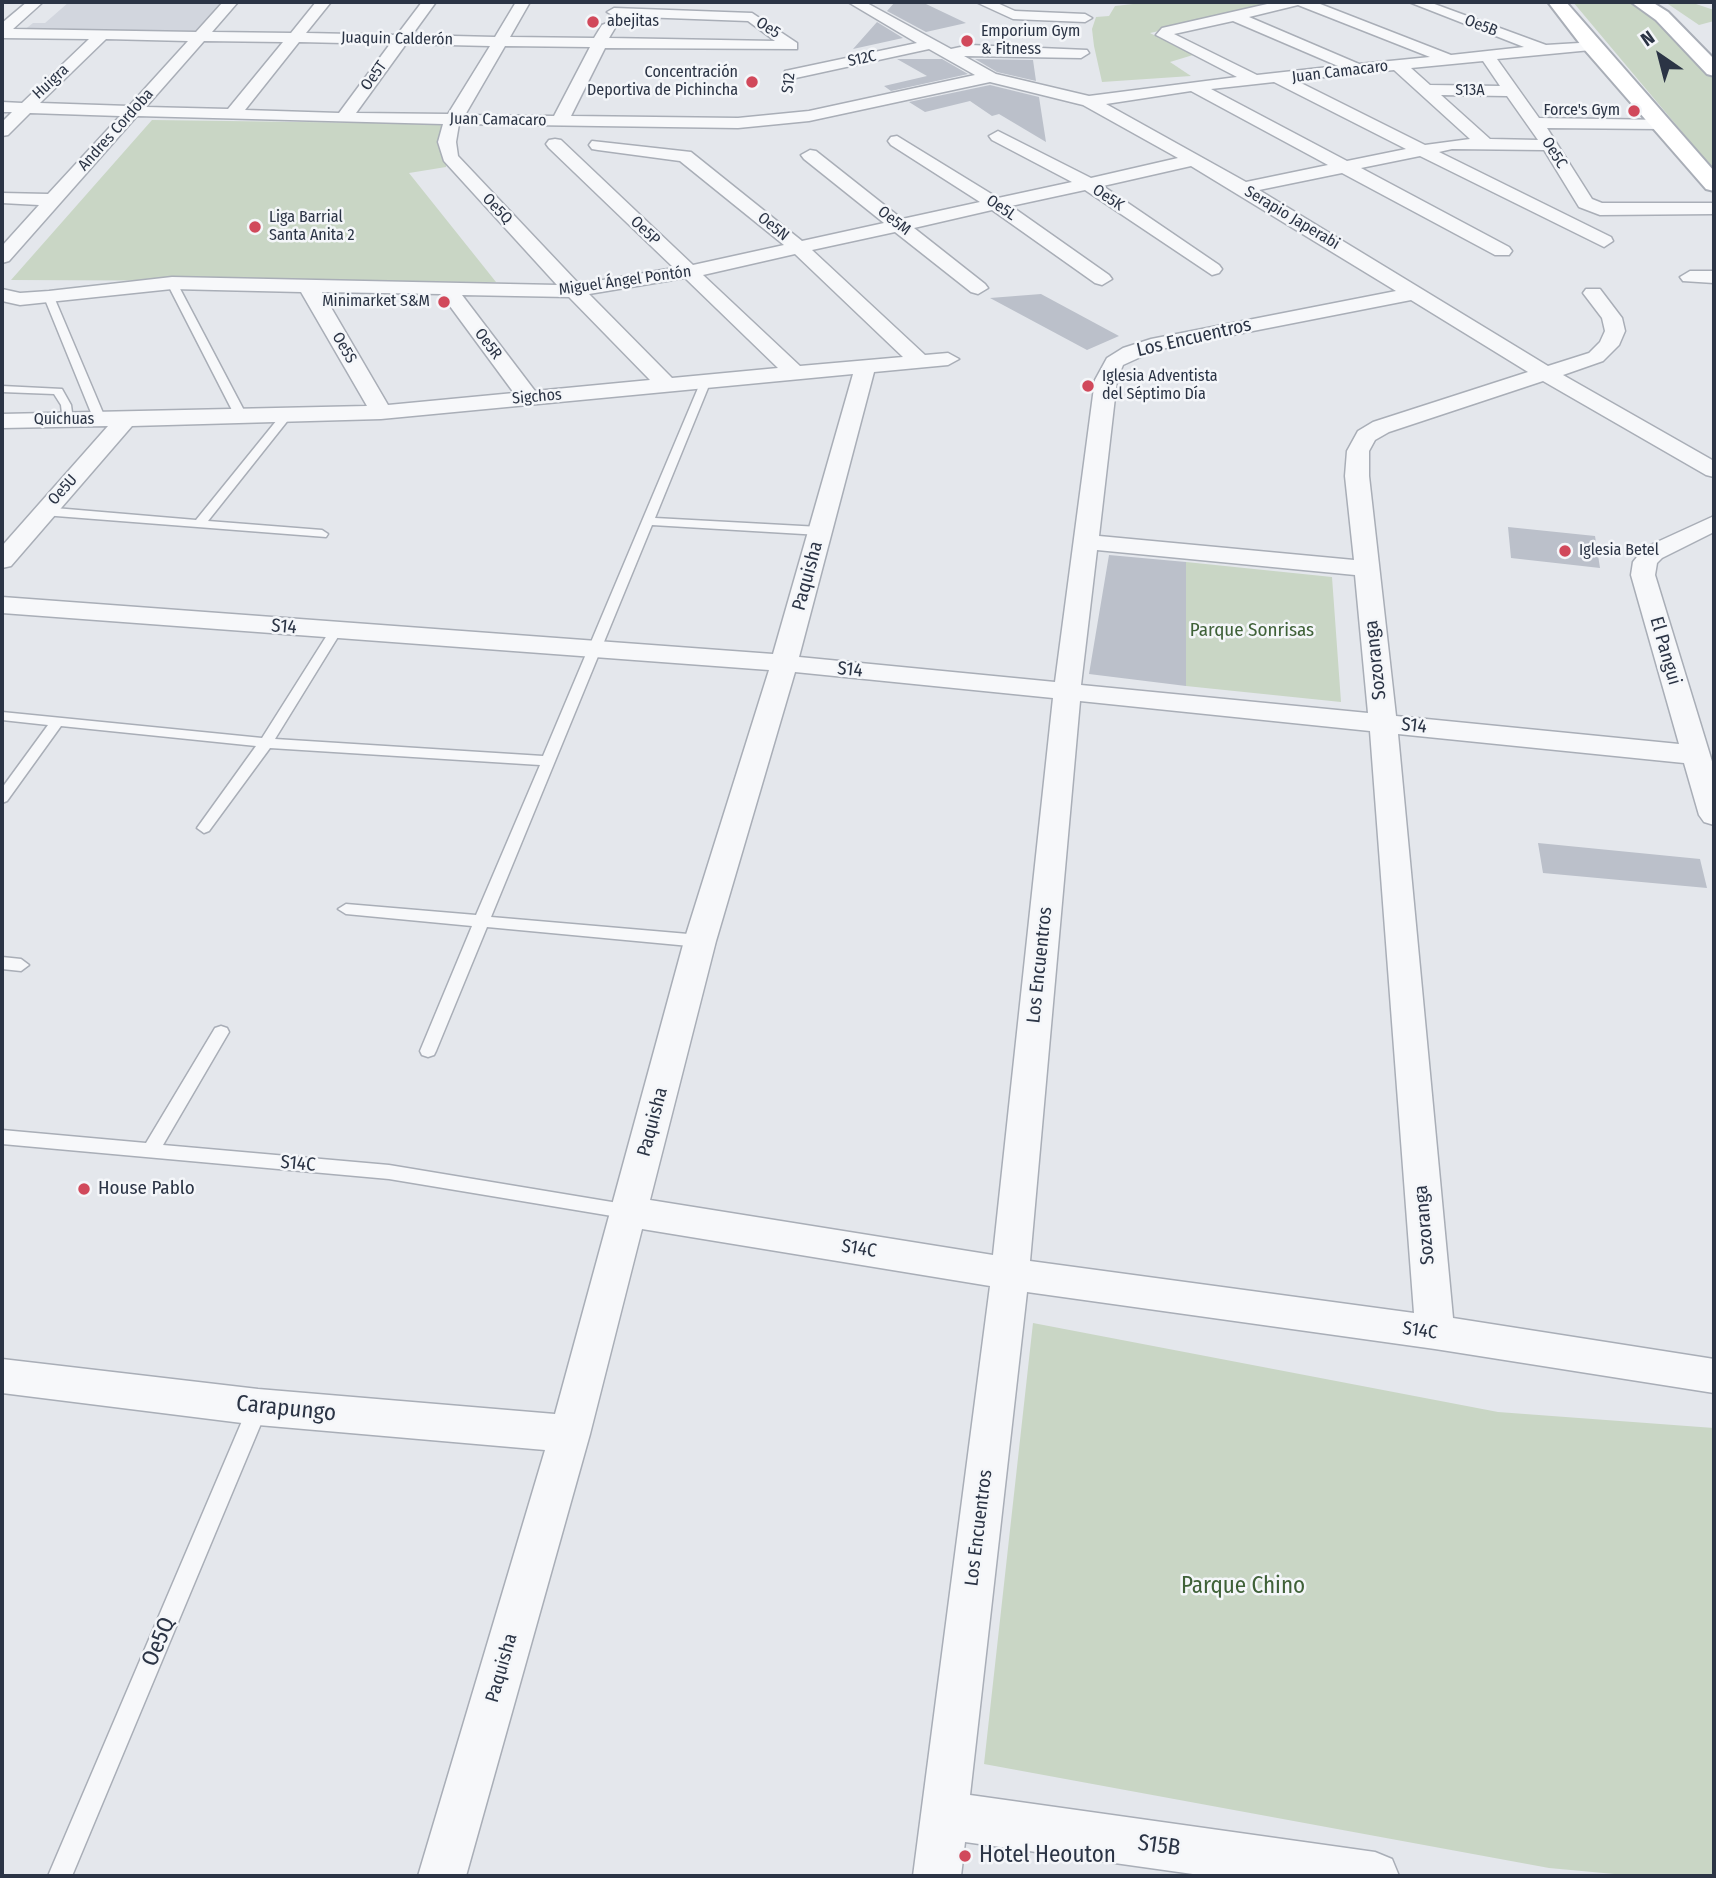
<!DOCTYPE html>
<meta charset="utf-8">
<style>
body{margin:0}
#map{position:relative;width:1716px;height:1878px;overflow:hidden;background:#e4e7ec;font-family:"Fira Sans Condensed",sans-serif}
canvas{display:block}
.frame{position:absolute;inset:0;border:4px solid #2b3445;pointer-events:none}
.north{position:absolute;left:1625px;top:21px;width:70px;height:70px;-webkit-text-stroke:5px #f4f6f9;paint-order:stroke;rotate:325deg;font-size:19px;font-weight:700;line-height:28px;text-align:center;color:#2b3445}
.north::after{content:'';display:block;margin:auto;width:24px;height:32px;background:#2b3445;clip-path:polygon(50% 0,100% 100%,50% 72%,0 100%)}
</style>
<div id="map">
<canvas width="1716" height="1878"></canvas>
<div class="frame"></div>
<div class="north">N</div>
</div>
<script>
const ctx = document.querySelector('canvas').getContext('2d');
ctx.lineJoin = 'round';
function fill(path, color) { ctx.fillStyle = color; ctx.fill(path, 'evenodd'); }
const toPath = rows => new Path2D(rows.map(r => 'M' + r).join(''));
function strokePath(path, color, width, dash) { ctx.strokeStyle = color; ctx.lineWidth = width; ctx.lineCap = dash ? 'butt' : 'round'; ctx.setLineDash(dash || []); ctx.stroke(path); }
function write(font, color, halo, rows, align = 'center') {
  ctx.font = font + ' "Fira Sans Condensed",sans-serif'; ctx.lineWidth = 5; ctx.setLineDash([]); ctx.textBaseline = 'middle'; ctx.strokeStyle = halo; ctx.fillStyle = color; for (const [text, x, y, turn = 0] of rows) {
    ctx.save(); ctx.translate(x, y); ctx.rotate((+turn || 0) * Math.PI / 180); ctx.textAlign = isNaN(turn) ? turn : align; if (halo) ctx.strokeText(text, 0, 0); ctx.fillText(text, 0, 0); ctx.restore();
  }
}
fill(toPath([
 [69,2,227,2,197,34,23,31,33,23,45,23]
]), '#d2d6de');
fill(toPath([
 [1151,2,1275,2,1274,5,1150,33,1193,55,1170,62,1191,76,1102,82,1094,46,1092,29,1096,17,1109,16,1115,6],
 [1573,2,1633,2,1659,23,1714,80,1714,170],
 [1665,2,1690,2,1714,10,1714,21,1699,25],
 [152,120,452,124,446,167,409,173,496,282,11,280],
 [1186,562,1332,577,1341,702,1186,686],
 [1033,1323,1498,1412,1714,1428,1714,1876,1636,1876,1549,1868,984,1764]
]), '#c9d6c5');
fill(toPath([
 [895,2,926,4,966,23,926,32,887,11],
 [877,22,903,38,853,49],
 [897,59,942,59,968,74,891,91,884,86,927,76],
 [975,59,1033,60,1036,81,997,72],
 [990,85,1039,97,1046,142,999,114,992,116,970,101,925,112,909,102],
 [1041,294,1119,336,1087,350,990,298],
 [1508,527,1595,536,1600,568,1511,558],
 [1109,555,1186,562,1186,686,1089,674],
 [1538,843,1700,859,1707,888,1543,873]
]), '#bbc0ca');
const lane = toPath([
 [172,280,177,283,248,418,246,420,236,418,167,283,172,280],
 [45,295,54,297,106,420,104,422,94,420,44,297,45,295],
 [701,381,710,383,655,518,820,527,826,531,820,535,652,525,491,917,700,935,708,941,706,945,700,947,487,927,436,1051,434,1055,428,1057,422,1055,420,1051,472,926,346,914,338,909,346,904,476,915,540,765,270,748,209,831,204,833,197,828,256,746,61,726,7,801,2,803,2,788,48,725,2,720,2,712,262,738,329,632,335,628,341,632,275,739,543,756,701,381],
 [2,386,62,389,71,405,73,420,63,422,61,405,54,394,2,392,2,386],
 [285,414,289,415,289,419,208,521,322,530,328,534,326,537,43,515,37,511,43,507,196,520,281,415,285,414],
 [2,957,21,959,29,965,21,971,2,969,2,957],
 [221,1026,227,1028,229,1032,163,1145,389,1165,630,1205,636,1207,639,1212,636,1217,630,1219,389,1179,2,1144,2,1130,146,1143,215,1028,221,1026],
 [258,1398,265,1401,268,1407,72,1876,48,1876,248,1407,251,1401,258,1398]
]);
const street = toPath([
 [27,2,43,2,13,29,196,32,223,2,238,2,212,32,291,33,316,2,331,2,306,33,397,35,422,2,436,2,412,35,495,37,516,2,530,2,510,37,594,38,602,25,607,23,615,28,609,38,775,41,748,21,614,16,607,12,614,8,752,13,797,43,797,49,605,48,571,116,738,118,809,111,975,75,929,49,791,79,785,77,785,71,917,43,848,2,865,2,951,49,970,45,1087,50,1089,53,1081,58,964,56,996,74,1089,96,1237,77,1156,35,1162,28,1276,2,1315,2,1451,55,1524,47,1409,2,1429,2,1546,45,1596,42,1599,45,1591,50,1497,59,1539,118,1666,120,1668,124,1660,129,1547,128,1592,199,1602,203,1714,203,1714,214,1600,215,1579,207,1544,150,1452,149,1439,152,1611,237,1613,241,1604,247,1420,156,1361,168,1509,247,1512,251,1509,255,1495,255,1342,173,1259,190,1548,366,1589,353,1600,342,1605,331,1602,318,1583,293,1586,289,1600,289,1622,318,1625,331,1619,345,1603,361,1563,375,1714,461,1714,477,1706,475,1543,381,1389,432,1375,440,1369,451,1369,476,1396,716,1679,744,1631,575,1633,562,1644,548,1714,516,1714,532,1662,558,1657,563,1655,575,1714,768,1714,825,1704,822,1699,815,1684,763,1398,734,1453,1318,1714,1359,1714,1393,1435,1349,1027,1292,970,1795,1375,1852,1392,1859,1399,1876,1207,1876,965,1842,961,1876,913,1876,990,1286,642,1229,590,1434,466,1876,418,1876,545,1450,258,1425,2,1393,2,1359,258,1389,555,1414,684,941,769,670,2,613,2,597,773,654,853,374,381,419,132,426,11,566,2,568,2,546,108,426,2,428,2,414,367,406,301,292,172,289,20,305,2,301,2,289,20,293,49,291,172,277,557,285,444,161,438,142,443,124,137,116,9,261,2,263,2,246,39,205,2,203,2,193,48,194,120,116,30,113,8,135,2,136,2,122,12,112,2,112,2,102,22,103,89,39,2,38,2,23,27,2],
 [1298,5,1430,57,1359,64,1249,17,1298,5],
 [1233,21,1338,66,1257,75,1174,34,1233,21],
 [106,39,188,41,129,106,40,103,106,39],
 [204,41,283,42,228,109,146,107,204,41],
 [299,42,390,44,339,113,245,110,299,42],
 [406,44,490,46,448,114,356,113,406,44],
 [505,46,590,47,554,116,465,115,505,46],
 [1483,61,1500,86,1430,85,1411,68,1483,61],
 [1394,70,1470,139,1425,145,1295,80,1394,70],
 [990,82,1083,105,1178,158,1091,178,998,131,989,136,992,140,1072,182,998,198,897,136,891,137,888,141,891,145,980,202,902,219,816,151,810,150,801,155,804,159,884,223,802,241,691,152,592,141,589,145,592,149,598,150,680,161,784,245,693,265,561,140,555,139,549,140,546,144,549,148,674,268,579,284,458,156,456,142,459,124,738,128,809,121,990,82],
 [1274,82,1406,149,1347,161,1211,89,1274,82],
 [1191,91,1328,165,1246,182,1106,104,1191,91],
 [1441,95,1507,96,1538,140,1490,139,1441,95],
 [1191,166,1396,291,1151,339,1123,348,1107,358,1095,380,1055,682,799,657,874,372,948,365,959,359,948,353,925,355,812,250,895,232,971,292,978,294,988,288,985,284,914,228,992,210,1095,283,1102,285,1112,279,1109,275,1011,206,1085,190,1212,275,1219,273,1222,269,1219,265,1103,186,1191,166],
 [795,254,903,357,800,366,703,275,795,254],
 [685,278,778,368,672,378,589,294,685,278],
 [322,292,441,294,514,393,388,405,322,292],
 [462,295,569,297,650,380,535,391,462,295],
 [1411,300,1528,372,1373,422,1358,431,1347,451,1345,476,1354,560,1099,536,1117,380,1123,365,1156,350,1411,300],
 [1097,550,1355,575,1368,713,1081,685,1097,550],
 [795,672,1053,698,993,1255,650,1200,716,941,795,672],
 [1080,701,1370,731,1414,1313,1030,1261,1080,701],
 [976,2,995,2,1015,11,1085,14,1092,18,1085,22,1013,19,976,2],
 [1690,271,1714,271,1714,283,1683,281,1680,277,1690,271]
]);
const secondary = toPath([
 [1548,2,1566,2,1714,171,1714,191,1706,189,1584,49,1548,2],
 [1631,2,1652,2,1668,12,1714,59,1714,76,1707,74,1656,20,1631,2]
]);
strokePath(lane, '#a9aeb7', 3);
strokePath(street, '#a9aeb7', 3);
strokePath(secondary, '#a9aeb7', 4);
fill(lane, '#f7f8fa');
fill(street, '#f7f8fa');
fill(secondary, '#fff');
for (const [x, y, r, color] of [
 [593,22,7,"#d1495b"],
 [967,41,7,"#d1495b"],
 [752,82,7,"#d1495b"],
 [1634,111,7,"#d1495b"],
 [255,227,7,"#d1495b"],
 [444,302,7,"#d1495b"],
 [1088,386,7,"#d1495b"],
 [1565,551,7,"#d1495b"],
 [84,1189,7,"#d1495b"],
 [965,1856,7,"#d1495b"]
]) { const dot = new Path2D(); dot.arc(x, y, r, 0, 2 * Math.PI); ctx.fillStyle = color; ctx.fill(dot); strokePath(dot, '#f4f6f9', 2.5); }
write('16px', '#2b3445', '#f4f6f9', [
 ["abejitas",607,22],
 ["Emporium Gym",981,32],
 ["& Fitness",981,50],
 ["Concentración",738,73,"right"],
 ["Deportiva de Pichincha",738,91,"right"],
 ["Force's Gym",1620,111,"right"],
 ["Liga Barrial",269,218],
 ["Santa Anita 2",269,236],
 ["Minimarket S&M",430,302,"right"],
 ["Iglesia Adventista",1102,377],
 ["del Séptimo Día",1102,395],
 ["Iglesia Betel",1579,551]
], 'left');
write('16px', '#2b3445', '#f4f6f9', [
 ["Oe5B",1481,26,21],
 ["Oe5",768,28,33],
 ["Juaquin Calderón",397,39,1],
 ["S12C",862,59,-12],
 ["Juan Camacaro",1340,72,-7],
 ["Oe5T",374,76,-54],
 ["Huigra",51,82,-43],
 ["S12",789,83,-84],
 ["S13A",1470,91],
 ["Juan Camacaro",498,120,1],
 ["Andres Cordoba",116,130,-48],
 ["Oe5C",1554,153,58],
 ["Oe5K",1108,198,34],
 ["Oe5L",1001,208,34],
 ["Oe5Q",497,209,47],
 ["Serapio Japerabi",1292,218,31],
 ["Oe5M",894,221,38],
 ["Oe5N",773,227,39],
 ["Oe5P",645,231,44],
 ["Miguel Ángel Pontón",625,281,-8],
 ["Oe5R",488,344,53],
 ["Oe5S",344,348,60],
 ["Sigchos",537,397,-5],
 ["Quichuas",64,420],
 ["Oe5U",63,490,-48]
]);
write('19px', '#2b3445', '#f4f6f9', [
 ["Los Encuentros",1194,338,-13],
 ["Paquisha",808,576,-75],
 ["S14",284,627,5],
 ["El Pangui",1665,651,74],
 ["Sozoranga",1376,660,-96],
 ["S14",850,670,6],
 ["S14",1414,726,6],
 ["Los Encuentros",1040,965,-84],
 ["Paquisha",653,1122,-75],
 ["S14C",298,1164,5],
 ["Sozoranga",1425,1225,-95],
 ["S14C",859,1249,9],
 ["S14C",1420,1331,8],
 ["Los Encuentros",979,1528,-83],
 ["Paquisha",502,1668,-74]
]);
write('19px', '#3f6138', '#f4f6f9', [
 ["Parque Sonrisas",1252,631]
]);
write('19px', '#2b3445', '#f4f6f9', [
 ["House Pablo",98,1189]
], 'left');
write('23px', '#2b3445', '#f4f6f9', [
 ["Carapungo",286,1409,6],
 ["Oe5Q",159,1642,-67],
 ["S15B",1159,1846,8]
]);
write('23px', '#3f6138', '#f4f6f9', [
 ["Parque Chino",1243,1587]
]);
write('23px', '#2b3445', '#f4f6f9', [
 ["Hotel Heouton",979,1856]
], 'left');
</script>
